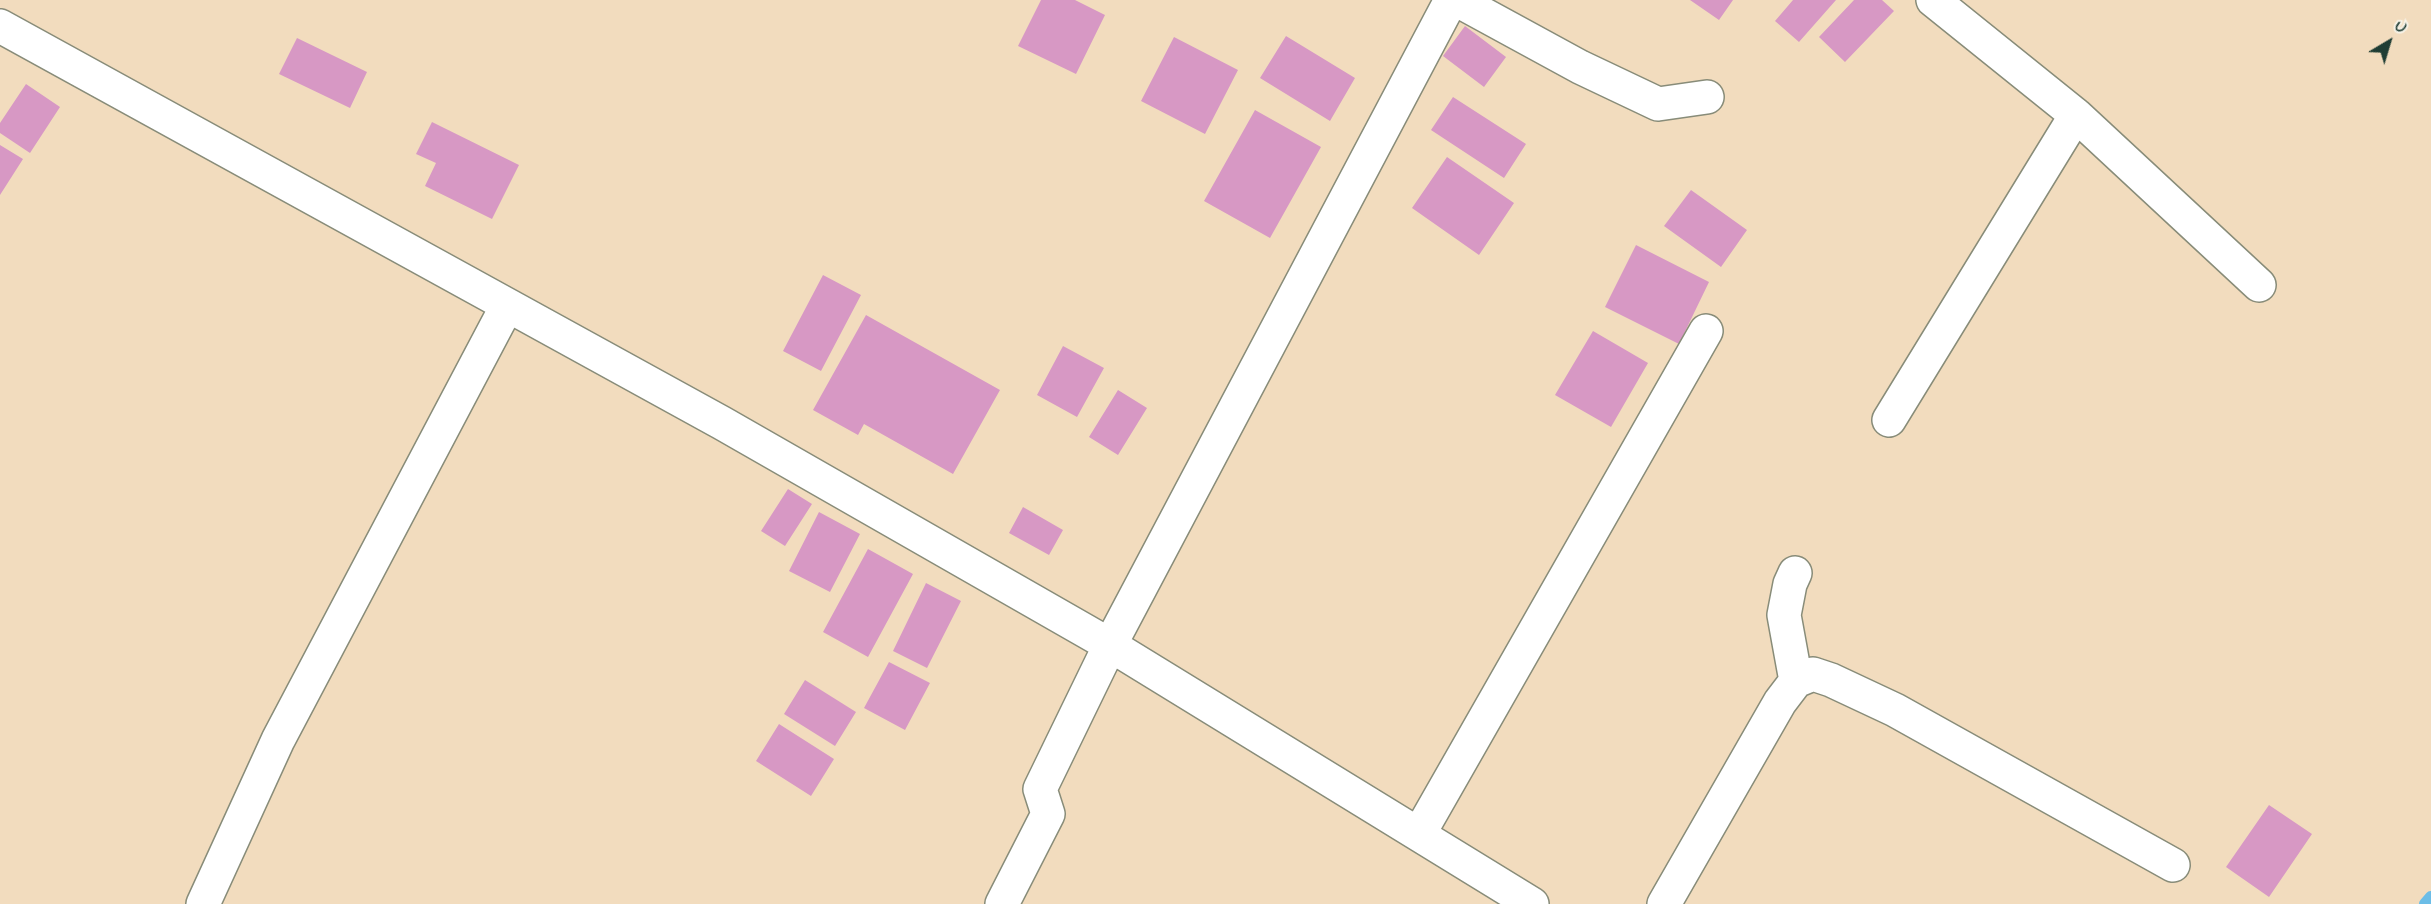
<!DOCTYPE html>
<style>
body{margin:0}
#map{position:relative;width:2431px;height:904px;overflow:hidden;background:#f2dcbe;font-family:Mynerve,sans-serif}
canvas{display:block}
.north{position:absolute;left:2359px;top:12px;width:60px;height:60px;-webkit-text-stroke:4px #f7f3e8;paint-order:stroke;rotate:38deg;font-size:16px;font-weight:700;line-height:24px;text-align:center;color:#1f3d34}
.north::after{content:'';display:block;margin:auto;width:21px;height:27px;background:#1f3d34;clip-path:polygon(50% 0,100% 100%,50% 72%,0 100%)}
</style>
<div id="map">
<canvas width="2431" height="904"></canvas>
<div class="north">U</div>
</div>
<script>
const ctx = document.querySelector('canvas').getContext('2d');
ctx.lineJoin = 'round';
const toPath = rows => new Path2D(rows.map(r => 'M' + r).join(''));
function strokePath(path, color, width, dash) { ctx.strokeStyle = color; ctx.lineWidth = width; ctx.lineCap = dash ? 'butt' : 'round'; ctx.setLineDash(dash || []); ctx.stroke(path); }
function fill(path, color) { ctx.fillStyle = color; ctx.fill(path, 'evenodd'); }
strokePath(toPath([
 [2425,904,2431,897]
]), '#6cbde7', 12);
fill(toPath([
 [1041,0,1075,0,1105,15,1076,74,1018,46],
 [1690,0,1733,0,1719,20],
 [1793,0,1836,0,1799,42,1775,21],
 [1854,0,1882,0,1894,11,1845,62,1819,37],
 [1465,26,1506,57,1484,87,1443,56],
 [1286,36,1355,78,1330,121,1260,78],
 [1174,37,1238,70,1205,134,1141,101],
 [297,38,367,72,350,108,279,74],
 [26,84,60,107,30,153,0,133,0,123],
 [1453,97,1526,144,1504,178,1431,130],
 [1255,110,1321,147,1270,238,1204,201],
 [432,122,519,165,492,219,425,186,436,163,416,154],
 [0,145,23,159,0,195],
 [1447,157,1514,203,1479,255,1412,208],
 [1691,190,1747,230,1721,267,1664,226],
 [1636,245,1709,282,1679,344,1605,307],
 [823,275,861,295,821,371,783,351],
 [866,315,1000,390,953,474,864,424,858,435,813,410],
 [1593,331,1648,363,1611,427,1555,395],
 [1063,346,1104,368,1077,417,1037,395],
 [1118,390,1147,408,1118,455,1089,437],
 [788,489,812,504,785,546,761,531],
 [1023,507,1063,530,1049,555,1009,533],
 [819,512,860,534,830,592,789,571],
 [868,549,913,574,868,657,823,632],
 [926,583,961,601,927,668,893,651],
 [889,662,930,683,905,730,864,708],
 [805,680,856,712,835,746,784,714],
 [779,724,834,759,811,796,756,761],
 [2269,805,2312,834,2269,897,2226,867]
]), '#d798c4');
const minor = toPath([
 [1457,0,1580,67,1658,104,1707,97],
 [1933,0,2076,115,2259,285],
 [0,26,722,423,1110,645,1532,904],
 [1889,420,2076,115],
 [1795,573,1790,584,1784,615,1796,681],
 [1419,834,1706,331],
 [203,904,278,740,507,306],
 [1002,904,1048,814,1040,789,1110,645,1451,0],
 [1664,904,1780,702,1796,681,1813,674,1831,680,1895,710,2173,865]
]);
strokePath(minor, '#888c79', 36);
strokePath(minor, '#fff', 33);
</script>
